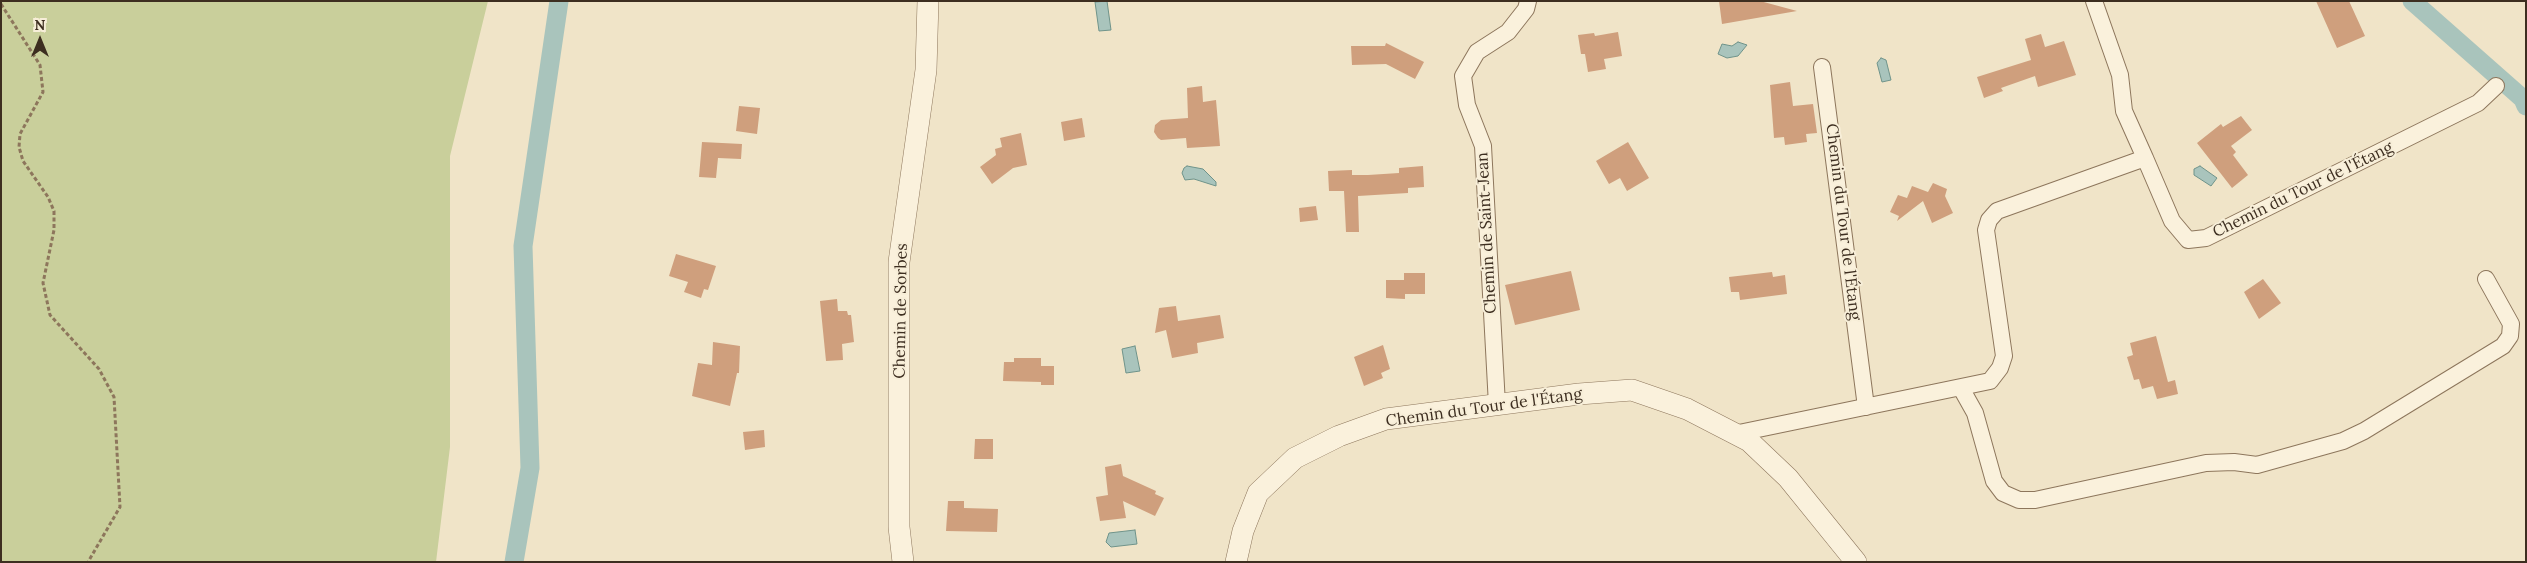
<!DOCTYPE html>
<meta charset="utf-8">
<style>
body{margin:0}
#map{position:relative;width:2527px;height:563px;overflow:hidden;background:#f0e4c8;font-family:Lora,serif}
canvas{display:block}
.frame{position:absolute;inset:0;border:2px solid #3d2e20;pointer-events:none}
.north{position:absolute;left:15px;top:15px;width:50px;height:50px;-webkit-text-stroke:4px #f7eed8;paint-order:stroke;rotate:0deg;font-size:14px;font-weight:700;line-height:20px;text-align:center;color:#3d2e20}
.north::after{content:'';display:block;margin:auto;width:18px;height:22px;background:#3d2e20;clip-path:polygon(50% 0,100% 100%,50% 72%,0 100%)}
</style>
<div id="map">
<canvas width="2527" height="563"></canvas>
<div class="frame"></div>
<div class="north">N</div>
</div>
<script>
const ctx = document.querySelector('canvas').getContext('2d');
ctx.lineJoin = 'round';
function fill(path, color) { ctx.fillStyle = color; ctx.fill(path, 'evenodd'); }
const toPath = rows => new Path2D(rows.map(r => 'M' + r).join(''));
function strokePath(path, color, width, dash) { ctx.strokeStyle = color; ctx.lineWidth = width; ctx.lineCap = dash ? 'butt' : 'round'; ctx.setLineDash(dash || []); ctx.stroke(path); }
function write(font, color, halo, rows, align = 'center') {
  ctx.font = font + ' Lora,serif'; ctx.lineWidth = 4; ctx.setLineDash([]); ctx.textBaseline = 'middle'; ctx.strokeStyle = halo; ctx.fillStyle = color; for (const [text, x, y, turn = 0] of rows) {
    ctx.save(); ctx.translate(x, y); ctx.rotate((+turn || 0) * Math.PI / 180); ctx.textAlign = isNaN(turn) ? turn : align; if (halo) ctx.strokeText(text, 0, 0); ctx.fillText(text, 0, 0); ctx.restore();
  }
}
fill(toPath([
 [1,1,488,1,450,156,450,447,436,562,1,562]
]), '#c9cf9b');
const water = toPath([
 [1107,1,1111,30,1099,31,1095,2,1107,1],
 [1738,42,1747,45,1738,56,1727,58,1718,54,1722,44,1732,46,1738,42],
 [1881,58,1886,60,1891,80,1882,82,1877,63,1881,58],
 [1187,166,1203,169,1216,182,1216,186,1194,179,1185,180,1182,173,1184,168,1187,166],
 [2200,166,2217,178,2211,186,2194,175,2194,169,2200,166],
 [1135,346,1140,371,1126,373,1122,349,1135,346],
 [1135,530,1137,544,1111,547,1106,542,1109,533,1135,530]
]);
fill(water, '#a9c4bc');
strokePath(water, '#6f938a', 1);
strokePath(toPath([
 [2412,1,2523,99,2526,106],
 [514,562,530,468,523,246,559,1]
]), '#a9c4bc', 19);
fill(toPath([
 [1719,1,1760,1,1797,11,1722,24],
 [2316,1,2349,1,2365,36,2337,48],
 [1618,32,1622,56,1604,59,1606,69,1588,72,1585,54,1581,54,1578,35,1594,33,1595,36],
 [2041,34,2045,47,2064,41,2076,75,2038,87,2035,76,2001,88,2003,91,1984,98,1977,77,2031,60,2025,39],
 [1386,43,1424,62,1415,79,1386,64,1352,65,1351,46,1385,46],
 [1790,82,1793,106,1813,104,1817,133,1806,134,1807,142,1785,145,1784,137,1774,138,1770,85],
 [1202,86,1203,102,1216,100,1220,146,1187,148,1186,138,1161,140,1158,138,1154,132,1155,125,1161,120,1188,118,1187,88],
 [739,106,760,108,757,134,736,131],
 [2241,116,2252,130,2231,146,2236,152,2233,155,2248,175,2232,188,2197,143,2221,124,2223,127],
 [1082,118,1085,137,1064,141,1061,122],
 [1021,133,1027,165,1013,168,992,184,980,167,996,155,995,149,1002,147,1000,138],
 [702,142,742,144,741,159,718,158,716,178,699,177],
 [1628,142,1649,178,1627,191,1620,178,1609,184,1596,161],
 [1423,166,1424,187,1408,188,1408,193,1358,196,1359,232,1346,232,1344,191,1329,191,1328,171,1352,170,1352,175,1368,175,1399,173,1399,168],
 [1933,183,1947,189,1945,196,1953,213,1932,223,1923,201,1897,221,1899,216,1890,212,1898,195,1907,198,1912,186,1928,192],
 [1316,206,1318,220,1300,222,1299,208],
 [676,254,716,266,708,290,704,289,701,298,684,292,688,282,669,276],
 [1571,271,1580,310,1515,325,1505,285],
 [1772,272,1773,277,1785,275,1787,294,1740,300,1739,292,1731,292,1729,277],
 [1404,273,1425,273,1425,294,1405,294,1405,299,1386,298,1386,280,1404,280],
 [2263,279,2281,303,2259,319,2244,292],
 [837,299,838,311,847,311,848,315,851,315,854,342,842,344,843,360,826,361,820,301],
 [1176,306,1178,321,1220,315,1224,338,1197,343,1198,353,1172,358,1166,330,1155,333,1159,308],
 [2156,336,2168,382,2175,380,2178,394,2157,399,2153,386,2142,389,2139,379,2134,380,2127,357,2133,355,2130,343],
 [713,342,740,346,739,373,737,373,730,406,692,396,698,363,712,365],
 [1383,345,1390,369,1381,373,1383,378,1364,386,1354,357],
 [1014,358,1041,358,1041,366,1054,366,1054,385,1041,385,1041,382,1003,381,1004,362,1014,362],
 [764,430,765,447,745,450,743,432],
 [975,439,993,439,993,459,974,459],
 [1121,464,1123,476,1156,491,1155,494,1164,498,1155,516,1123,501,1126,518,1100,521,1096,497,1108,495,1105,467],
 [948,501,964,501,964,508,998,509,997,532,946,531]
]), '#cf9f7d');
const minor = toPath([
 [2094,1,2120,75,2124,111,2145,158],
 [1822,67,1866,407],
 [1961,388,1975,413,1994,481,2003,493,2019,500,2035,500,2206,463,2234,462,2257,465,2343,441,2364,431,2503,346,2510,336,2511,324,2486,279],
 [1497,405,1483,146,1467,105,1463,76,1477,52,1508,32,1526,9,1528,1],
 [1734,434,1990,381,2000,368,2004,356,1986,230,1989,220,1997,211,2145,158,2172,221,2188,240,2206,238,2478,103,2496,86]
]);
const tertiary = toPath([
 [903,562,899,527,899,262,926,70,928,1],
 [1236,562,1243,531,1258,493,1295,458,1339,436,1386,419,1579,394,1632,390,1687,409,1749,441,1788,478,1856,562]
]);
strokePath(minor, '#8d765c', 18);
strokePath(tertiary, '#8d765c', 22);
strokePath(toPath([
 [1,4,40,65,43,92,20,134,19,147,23,161,48,197,54,211,54,230,43,283,50,315,99,369,114,397,120,507,88,562]
]), '#8d765c', 3, [4, 2.5]);
strokePath(minor, '#faf1dc', 16);
strokePath(tertiary, '#faf1dc', 21);
write('16px', '#3d2e20', '#f7eed8', [
 ["Chemin du Tour de l'Étang",2303,190,-26],
 ["Chemin du Tour de l'Étang",1843,222,83],
 ["Chemin de Saint-Jean",1487,233,-93],
 ["Chemin de Sorbes",901,311,-89],
 ["Chemin du Tour de l'Étang",1484,408,-8]
]);
</script>
